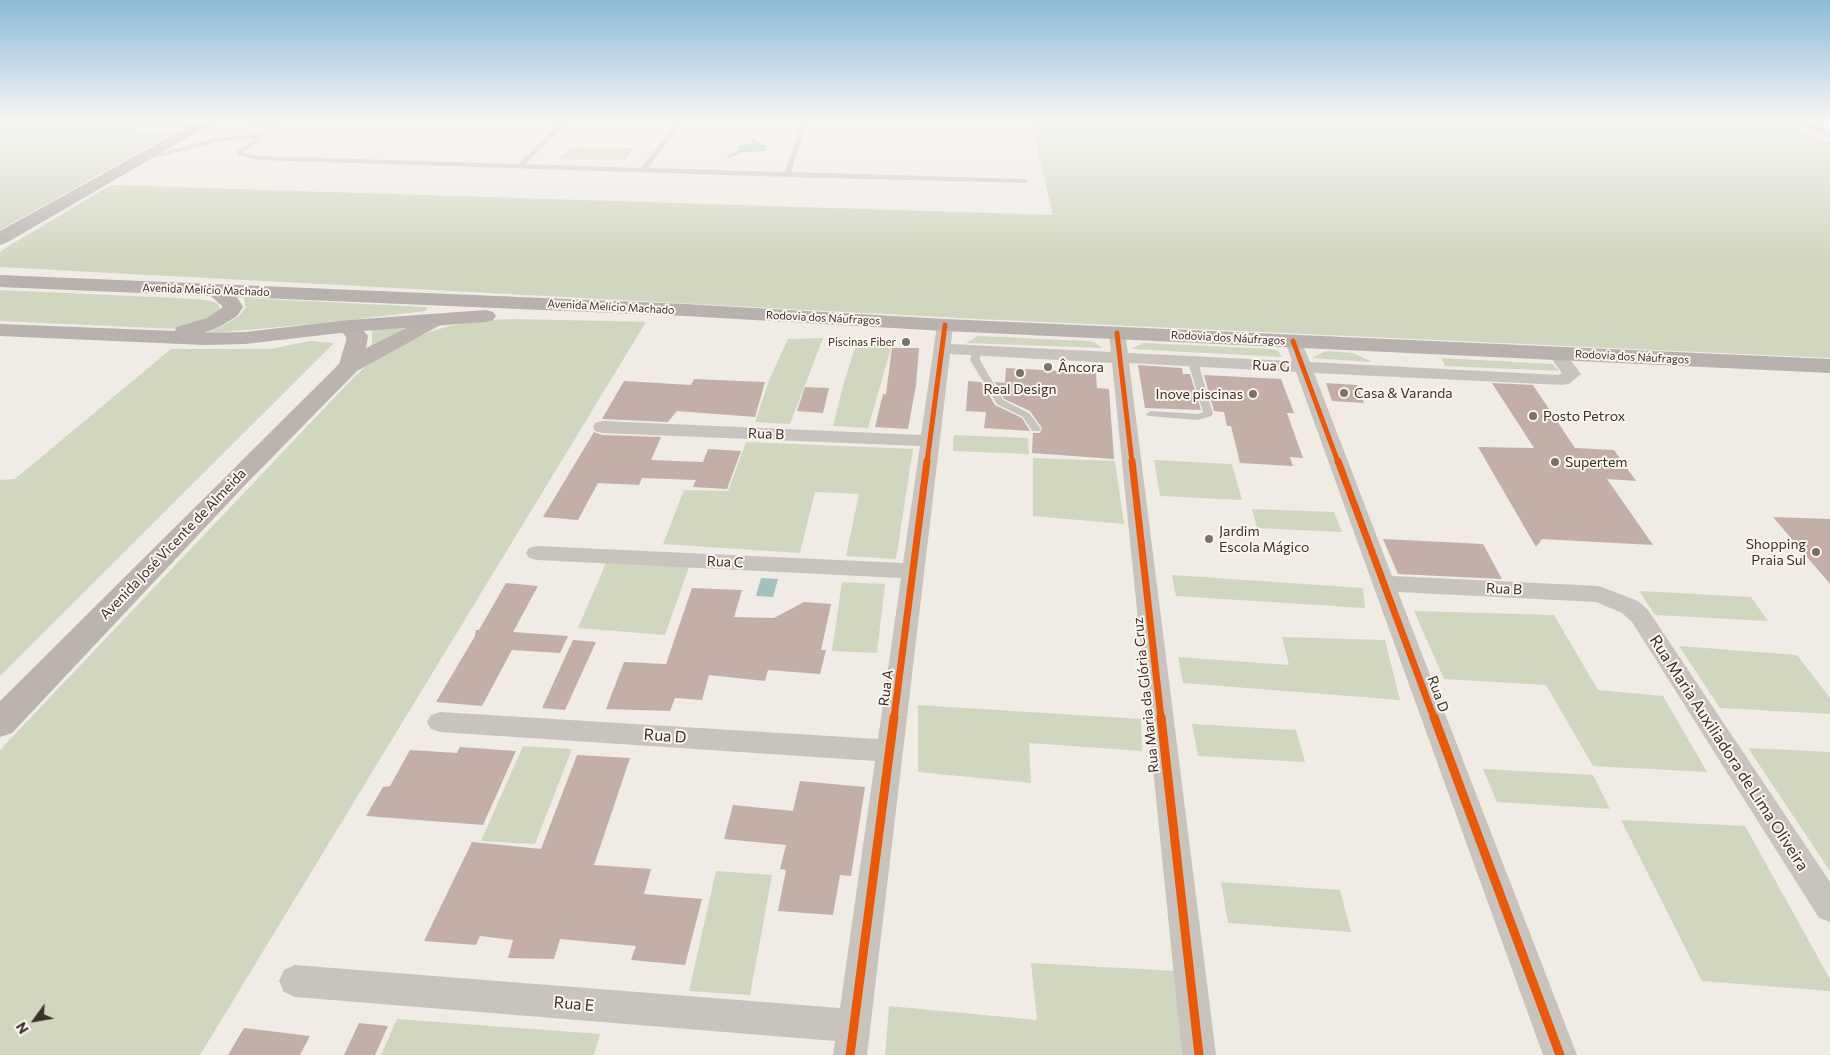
<!DOCTYPE html>
<meta charset="utf-8">
<style>
body{margin:0}
#map{position:relative;width:1830px;height:1055px;overflow:hidden;background:#f0ebe5;font-family:Commissioner,sans-serif}
canvas{display:block}
.north{position:absolute;left:10px;top:995px;width:50px;height:50px;-webkit-text-stroke:4px #fbf5ee;paint-order:stroke;rotate:238deg;font-size:14px;font-weight:700;line-height:20px;text-align:center;color:#3b302b}
.north::after{content:'';display:block;margin:auto;width:18px;height:22px;background:#3b302b;clip-path:polygon(50% 0,100% 100%,50% 72%,0 100%)}
</style>
<div id="map">
<canvas width="1830" height="1055"></canvas>
<div class="north">N</div>
</div>
<script>
const ctx = document.querySelector('canvas').getContext('2d');
ctx.lineJoin = 'round';
function fill(path, color) { ctx.fillStyle = color; ctx.fill(path, 'evenodd'); }
const toPath = rows => new Path2D(rows.map(r => 'M' + r).join(''));
function strokePath(path, color, width, dash) { ctx.strokeStyle = color; ctx.lineWidth = width; ctx.lineCap = dash ? 'butt' : 'round'; ctx.setLineDash(dash || []); ctx.stroke(path); }
function write(font, color, halo, rows, align = 'center') {
  ctx.font = font + ' Commissioner,sans-serif'; ctx.lineWidth = 4; ctx.setLineDash([]); ctx.textBaseline = 'middle'; ctx.strokeStyle = halo; ctx.fillStyle = color; for (const [text, x, y, turn = 0] of rows) {
    ctx.save(); ctx.translate(x, y); ctx.rotate((+turn || 0) * Math.PI / 180); ctx.textAlign = isNaN(turn) ? turn : align; if (halo) ctx.strokeText(text, 0, 0); ctx.fillText(text, 0, 0); ctx.restore();
  }
}
fill(toPath([
 [21,123,177,131,0,230,0,125],
 [1031,123,1789,124,1830,142,1830,358,979,319,0,267,0,253,2,250,111,185,1053,215],
 [570,147,634,148,625,160,560,159],
 [0,290,197,299,211,301,218,304,220,308,213,318,178,329,0,321],
 [244,298,427,307,427,309,426,311,324,323,202,334,223,326,240,315,246,307],
 [516,319,646,322,200,1055,0,1055,0,750,354,377,377,356,414,337,449,326,484,320],
 [416,324,372,347,372,330],
 [978,336,1088,341,1094,342,1102,348,966,343],
 [823,338,790,424,755,422,770,378,788,339],
 [310,341,334,343,0,676,0,480,15,479,171,349,270,349],
 [893,341,868,428,833,426,844,382,857,342],
 [1143,343,1273,349,1278,351,1282,357,1131,349],
 [1326,351,1353,353,1372,362,1311,358],
 [1441,358,1553,364,1559,371,1445,366],
 [954,435,1028,438,1029,454,953,451],
 [746,442,913,449,896,559,846,556,859,494,815,492,800,553,663,544,684,490,728,491],
 [1033,458,1115,461,1124,524,1033,516],
 [1154,460,1232,464,1242,500,1160,496],
 [1252,509,1334,512,1342,532,1257,528],
 [606,563,689,567,665,635,578,628],
 [1172,575,1363,588,1365,608,1176,596],
 [842,582,885,584,877,653,832,651],
 [1639,591,1751,597,1768,621,1655,615],
 [1414,611,1554,615,1598,690,1663,696,1707,772,1593,766,1546,685,1444,679],
 [1282,637,1385,640,1400,700,1183,683,1178,657,1289,665],
 [1679,646,1797,655,1830,698,1830,714,1720,708],
 [918,705,1141,719,1142,751,1029,743,1031,783,918,772],
 [1192,724,1296,730,1305,762,1198,756],
 [523,746,572,749,535,844,481,841],
 [1748,748,1830,752,1830,871],
 [1483,769,1593,775,1610,809,1497,802],
 [1621,820,1745,826,1830,979,1830,991,1702,981],
 [716,871,772,875,750,995,689,991],
 [1221,882,1340,890,1351,932,1228,923],
 [1031,963,1175,971,1182,1055,885,1055,889,1006,1037,1020],
 [397,1019,600,1034,594,1055,381,1055]
]), '#d1d6bf');
fill(toPath([
 [753,139,767,147,764,148,767,151,743,152,729,158,726,156,738,151,738,146,753,143,750,140],
 [761,578,778,579,773,597,756,596]
]), '#a1c2c1');
fill(toPath([
 [892,348,919,348,916,385,908,429,875,427,883,394,886,394],
 [1138,365,1182,368,1183,374,1190,374,1201,410,1145,408],
 [1006,368,1096,373,1097,388,1109,389,1114,459,1032,453,1033,433,1040,433,1042,428,1030,411,1004,399,995,382,1005,383],
 [1204,375,1281,379,1294,413,1287,413,1303,458,1290,457,1293,466,1240,463,1231,426,1227,426,1224,412,1214,411],
 [694,379,765,382,755,417,677,411,668,422,602,419,624,381,691,385],
 [968,381,981,382,995,405,1022,418,1030,431,984,428,986,412,966,411],
 [1326,383,1357,385,1364,403,1332,401],
 [1492,383,1533,385,1575,448,1614,450,1636,481,1607,479,1653,545,1542,539,1536,547,1478,447,1534,448],
 [805,387,829,388,823,413,797,411],
 [594,432,602,435,661,437,651,460,703,462,708,449,741,451,727,489,693,487,696,480,642,478,639,485,598,483,578,520,543,517],
 [1773,517,1830,519,1830,584],
 [1383,539,1483,544,1502,579,1398,574],
 [506,583,538,586,513,632,568,636,560,653,512,650,482,706,436,702,475,636,476,630,479,630],
 [692,588,742,590,734,617,774,618,804,602,831,604,821,650,826,650,820,674,768,670,765,681,709,675,702,700,675,698,670,711,606,709,624,662,666,664],
 [573,640,596,642,565,710,542,708],
 [460,747,516,751,483,825,366,816,383,787,390,786,410,750,457,753],
 [577,755,630,758,594,865,651,869,644,894,702,899,685,965,631,960,636,946,560,939,554,959,508,958,513,940,480,936,476,945,424,941,472,842,541,849],
 [800,781,865,787,851,876,840,875,833,915,778,911,786,870,780,869,786,845,724,839,733,805,793,811],
 [359,1023,388,1026,375,1055,344,1055],
 [244,1028,310,1036,300,1055,228,1055]
]), '#c3afa7');
fill(toPath([
 [242,120,248,120,255,124,292,120,265,128,252,127,246,125,242,120],
 [563,120,570,120,526,164,641,168,678,120,684,120,648,168,785,172,802,120,808,120,791,172,1025,179,1028,181,1025,183,787,177,258,160,238,155,237,151,256,138,216,142,142,161,139,159,216,138,258,134,261,136,261,140,243,153,258,156,518,164,563,120],
 [1745,120,1751,120,1752,121,1749,123,1745,120],
 [976,348,980,351,980,360,1003,400,1029,413,1041,429,1040,431,1032,431,1023,417,997,404,970,360,972,351,976,348],
 [1193,359,1198,362,1213,414,1211,416,1198,420,1148,416,1146,414,1151,411,1198,414,1203,412,1188,362,1193,359]
]), '#c9c3be');
fill(toPath([
 [0,120,22,120,17,123,0,125,0,120],
 [77,120,170,120,202,122,208,125,202,128,82,123,77,120],
 [1790,120,1805,120,1830,131,1830,138,1790,120],
 [945,320,953,325,951,344,1111,352,1109,333,1111,330,1117,328,1123,330,1125,333,1128,353,1292,361,1285,341,1287,337,1293,336,1299,337,1301,341,1310,362,1559,375,1562,373,1548,354,1551,350,1557,349,1563,350,1581,374,1569,384,1563,385,1314,373,1392,576,1599,586,1638,601,1648,610,1830,882,1830,922,1819,918,1632,622,1622,613,1596,602,1398,592,1577,1055,1543,1055,1296,372,1129,363,1216,1055,1182,1055,1112,363,950,354,867,1055,833,1055,835,1041,295,997,284,992,279,981,284,970,295,965,840,1008,875,761,440,732,431,729,427,722,431,715,440,712,878,739,901,578,537,560,529,558,526,553,529,548,537,546,903,563,920,446,602,433,595,431,593,427,595,423,602,421,921,435,937,325,945,320]
]), '#c9c3be');
fill(toPath([
 [200,120,218,120,6,243,0,245,0,231,200,120],
 [435,314,442,316,445,320,442,324,357,371,247,483,12,733,0,737,0,701,339,364,346,341,346,337,338,326,342,322,349,320,356,322,368,336,366,348,435,314]
]), '#bab3ae');
fill(toPath([
 [0,275,685,304,945,319,1830,359,1830,373,945,331,685,316,237,297,243,307,237,316,221,326,204,333,245,332,349,320,486,310,493,312,496,316,493,320,486,322,349,332,245,344,205,345,0,336,0,324,175,331,177,327,207,318,223,307,211,296,0,287,0,275]
]), '#b8b1ad');
strokePath(toPath([
 [1117,333,1132,462],
 [1293,341,1338,462],
 [927,462,945,325]
]), '#e8590c', 5);
strokePath(toPath([
 [1132,461,1161,718],
 [1338,461,1434,718],
 [894,718,927,461]
]), '#e8590c', 7);
strokePath(toPath([
 [1161,717,1199,1055],
 [1434,717,1560,1055],
 [850,1055,894,717]
]), '#e8590c', 9);
const sky = ctx.createLinearGradient(0, 0, 0, 268);
sky.addColorStop(0, '#8bbad8');
sky.addColorStop(0.45, '#f8f6f3');
sky.addColorStop(1, '#f8f6f300');
ctx.fillStyle = sky;
ctx.fillRect(0, 0, 1830, 268);
for (const [x, y, r, color] of [
 [906,342,5,"#7a716c"],
 [1048,367,5,"#7a716c"],
 [1020,373,5,"#7a716c"],
 [1344,393,5,"#7a716c"],
 [1253,394,5,"#7a716c"],
 [1533,416,5,"#7a716c"],
 [1555,462,5,"#7a716c"],
 [1209,539,5,"#7a716c"],
 [1816,552,5,"#7a716c"]
]) { const dot = new Path2D(); dot.arc(x, y, r, 0, 2 * Math.PI); ctx.fillStyle = color; ctx.fill(dot); strokePath(dot, '#fbf5ee', 2); }
write('11px', '#3b302b', '#fbf5ee', [
 ["Avenida Melício Machado",206,290,2],
 ["Avenida Melício Machado",611,307,3],
 ["Rodovia dos Náufragos",823,318,3],
 ["Rodovia dos Náufragos",1228,338,3],
 ["Rodovia dos Náufragos",1632,357,3]
]);
write('11px', '#3b302b', '#fbf5ee', [
 ["Piscinas Fiber",896,342]
], 'right');
write('14px', '#3b302b', '#fbf5ee', [
 ["Rua G",1271,366,3],
 ["Rua B",766,434,2],
 ["Avenida José Vicente de Almeida",173,544,-46],
 ["Rua C",725,562,3],
 ["Rua B",1504,589,3],
 ["Rua A",886,688,-83],
 ["Rua D",1438,694,70],
 ["Rua Maria da Glória Cruz",1146,695,-96]
]);
write('14px', '#3b302b', '#fbf5ee', [
 ["Âncora",1058,367],
 ["Real Design",1020,389,"center"],
 ["Casa & Varanda",1354,393],
 ["Inove piscinas",1243,394,"right"],
 ["Posto Petrox",1543,416],
 ["Supertem",1565,462],
 ["Jardim",1219,531],
 ["Escola Mágico",1219,547],
 ["Shopping",1806,544,"right"],
 ["Praia Sul",1806,560,"right"]
], 'left');
write('16px', '#3b302b', '#fbf5ee', [
 ["Rua D",665,736,4],
 ["Rua Maria Auxiliadora de Lima Oliveira",1729,753,57],
 ["Rua E",574,1004,5]
]);
</script>
